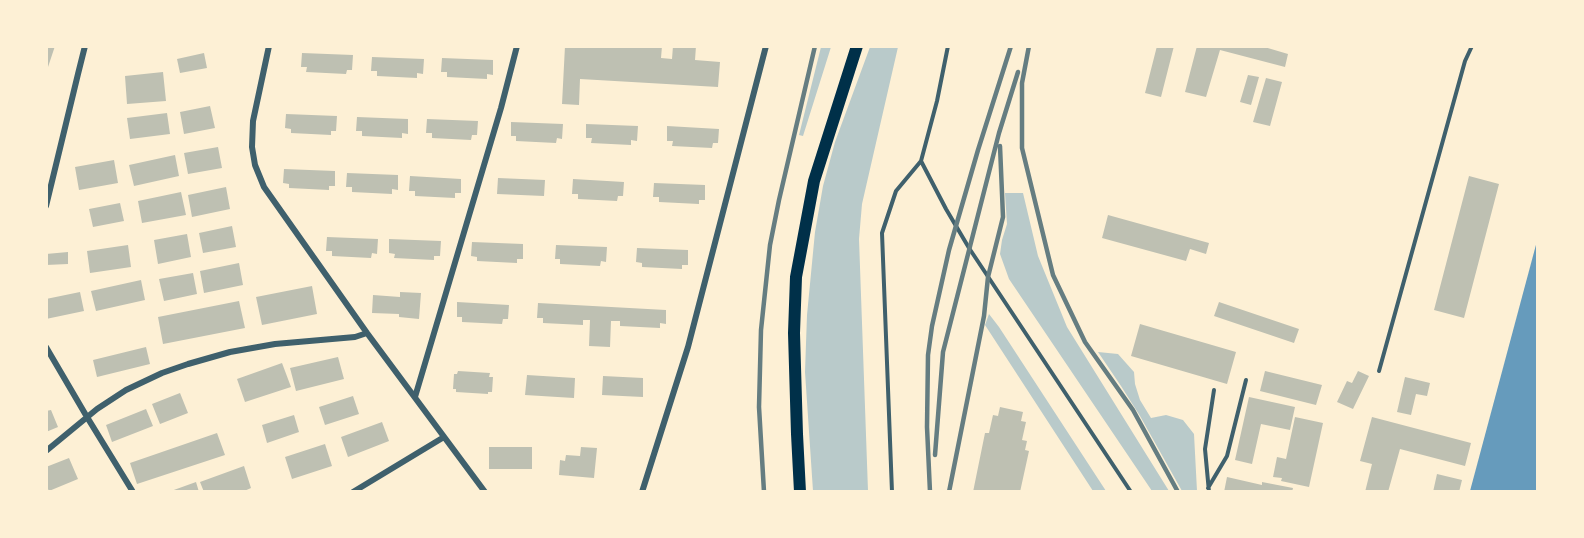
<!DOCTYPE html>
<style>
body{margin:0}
#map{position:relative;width:1584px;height:538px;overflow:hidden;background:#fdf0d5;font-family:"DejaVu Sans",sans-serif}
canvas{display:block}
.frame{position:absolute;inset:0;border:48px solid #fdf0d5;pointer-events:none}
</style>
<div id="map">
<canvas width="1584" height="538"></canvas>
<div class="frame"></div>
</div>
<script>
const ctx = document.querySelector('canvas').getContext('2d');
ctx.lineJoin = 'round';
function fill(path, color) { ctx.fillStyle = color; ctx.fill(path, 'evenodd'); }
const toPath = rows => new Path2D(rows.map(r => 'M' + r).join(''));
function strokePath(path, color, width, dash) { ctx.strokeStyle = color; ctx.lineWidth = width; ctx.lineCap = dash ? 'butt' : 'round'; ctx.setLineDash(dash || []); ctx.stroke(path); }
fill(toPath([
 [821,47,831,47,803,136,799,135],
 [870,47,898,47,862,204,859,239,868,491,813,491,805,372,807,315,815,232,823,186,835,142],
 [1005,193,1023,193,1038,256,1067,327,1169,491,1152,491,1009,279,1000,254,1002,240,1007,224],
 [989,314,999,327,1106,491,1093,491,985,325],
 [1098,352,1118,354,1134,372,1135,384,1140,400,1151,418,1166,415,1183,420,1194,434,1197,491,1182,491,1140,416,1121,386]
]), '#b9caca');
fill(toPath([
 [1537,241,1537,491,1470,491]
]), '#669bbc');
fill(toPath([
 [46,46,55,46,48,67,46,66],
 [565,46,662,46,661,58,672,59,673,46,696,46,695,60,720,62,718,87,580,79,579,105,562,104],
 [1157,46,1174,46,1161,97,1145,93],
 [1197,46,1261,46,1288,54,1285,67,1220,50,1206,97,1185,92],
 [204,53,207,68,180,73,177,59],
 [302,53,353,55,352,70,347,70,346,74,306,72,307,67,301,67],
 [372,57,424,59,423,74,417,73,417,78,377,76,377,71,371,71],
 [442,58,493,60,493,75,487,74,487,79,447,77,447,72,441,72],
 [163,72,166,101,127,104,125,76],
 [1248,75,1259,77,1251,105,1240,102],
 [1266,78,1282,82,1270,126,1253,122],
 [210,106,215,128,184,134,180,112],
 [167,113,170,134,130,139,127,118],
 [286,114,337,116,336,131,331,131,331,135,291,133,291,129,285,128],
 [357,117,408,119,408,134,402,133,402,138,362,136,362,131,356,131],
 [427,119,478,121,477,135,472,135,471,140,432,138,432,133,426,133],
 [511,122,563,124,562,139,557,138,556,143,516,141,516,136,511,136],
 [586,124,638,126,637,141,631,140,631,145,591,143,592,138,586,138],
 [667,126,719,129,718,143,713,143,712,148,672,146,673,141,667,141],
 [218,147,222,168,188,174,184,153],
 [175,155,179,176,134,186,129,165],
 [114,160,118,183,79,190,75,167],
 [284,169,335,171,335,186,329,186,329,190,289,188,289,184,283,183],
 [347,173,398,175,398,190,392,189,392,194,352,192,352,187,346,187],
 [410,176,461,179,461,193,455,193,455,198,415,196,415,191,409,191],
 [1469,176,1499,184,1464,318,1434,310],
 [498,178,545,180,544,196,497,194],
 [573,179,624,182,623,196,618,196,617,201,578,199,578,194,572,194],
 [654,183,705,185,705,200,699,200,699,204,659,202,659,197,653,197],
 [226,187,230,209,192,217,188,195],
 [181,192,186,215,142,223,138,201],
 [120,203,124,221,93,227,89,209],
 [1108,215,1209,243,1206,254,1190,249,1186,261,1102,238],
 [232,226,236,247,203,253,199,233],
 [187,234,191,257,158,264,154,240],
 [327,237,378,239,377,254,372,253,371,258,332,256,332,251,326,251],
 [389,239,441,241,440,256,434,256,434,260,394,258,395,254,389,253],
 [472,242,523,244,523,259,517,259,517,263,477,261,477,257,471,256],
 [128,245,131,267,90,273,87,251],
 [556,245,607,247,606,262,601,261,600,266,560,264,560,259,555,259],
 [637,248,688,250,688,265,682,265,682,269,642,267,642,263,636,262],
 [68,252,68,264,46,265,46,254],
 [239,263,243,285,204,293,200,271],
 [193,273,197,294,164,301,159,279],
 [141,280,145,300,96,311,91,291],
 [312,286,317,314,262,325,256,297],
 [80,292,84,311,46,319,46,299],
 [400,292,421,293,419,319,399,317,399,314,372,313,373,295,400,297],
 [239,301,245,328,163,344,158,317],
 [457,302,509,305,508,319,503,319,502,324,462,322,462,317,457,317],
 [1219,302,1299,329,1294,343,1214,316],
 [538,303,666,310,666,324,660,323,660,328,620,326,620,321,611,321,610,347,589,346,590,320,583,320,583,325,543,323,543,318,537,318],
 [1140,324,1236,352,1227,384,1131,356],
 [146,347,150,364,97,377,93,360],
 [338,357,344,379,296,391,290,368],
 [282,363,291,387,245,402,237,379],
 [458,371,490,373,489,377,493,377,492,392,488,392,488,394,456,392,456,389,453,389,454,374,457,374],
 [1265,371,1322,385,1316,405,1260,391],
 [1358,371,1369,376,1353,409,1337,402,1347,381,1352,383],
 [527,375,575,378,574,398,525,395],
 [603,376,643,378,643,397,602,395],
 [1405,377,1430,383,1427,396,1416,394,1411,415,1397,412],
 [180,393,188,413,160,424,152,404],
 [353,396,359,414,325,425,319,407],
 [1249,397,1295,407,1290,430,1261,424,1252,464,1235,460],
 [1000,407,1023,412,1021,421,1026,422,1022,440,1027,441,1025,450,1029,451,1020,492,973,492,985,433,989,433,993,415,998,416],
 [146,409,153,426,112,442,106,425],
 [51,410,58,427,46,432,46,411],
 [294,415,299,432,267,443,262,425],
 [1295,417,1323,423,1309,487,1281,481,1282,478,1273,477,1277,457,1286,459],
 [1372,417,1471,443,1465,466,1400,449,1388,492,1365,492,1372,464,1360,461],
 [382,422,389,441,348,457,341,437],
 [217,433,225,455,137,484,130,463],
 [325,444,332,466,292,479,285,457],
 [489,447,532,447,532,469,489,469],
 [581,447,597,448,594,478,559,475,560,460,565,461,566,455,580,456],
 [69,458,78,479,49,491,46,485,46,467],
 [244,466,251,488,242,492,204,492,200,482],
 [1437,474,1462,480,1459,492,1433,492],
 [1227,477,1262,485,1262,482,1293,488,1292,492,1224,492],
 [196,482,199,492,171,492,171,491]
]), '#bec0b2');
strokePath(toPath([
 [948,46,937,101,921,161,946,209,969,248,1131,492],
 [1379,371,1465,61,1472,46],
 [1208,488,1227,456,1246,380],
 [892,492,882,233,896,191,921,161],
 [1209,492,1205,449,1214,390]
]), '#3f606c', 4);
strokePath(toPath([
 [269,46,253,121,252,147,255,165,264,187,367,333,485,492],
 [46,206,78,74,85,46],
 [46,347,87,417,133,492],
 [415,397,501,108,517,46],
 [46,451,97,409,126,390,162,373,188,364,230,352,275,344,355,337,367,333],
 [353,492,444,437],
 [642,492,688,347,766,46]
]), '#3f606c', 6);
strokePath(toPath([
 [800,492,797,434,794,333,796,277,814,181,857,46]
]), '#003049', 12);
strokePath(toPath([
 [1029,46,1022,83,1022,148,1053,275,1085,342,1133,410,1178,492],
 [935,455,943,352,999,133,1018,72],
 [764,492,759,407,761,330,770,245,779,200,815,46],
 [930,492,927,427,928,355,932,326,949,250,978,150,1011,46],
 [949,492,984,316,988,277,1003,217,1000,146]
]), '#657d81', 4.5);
</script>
